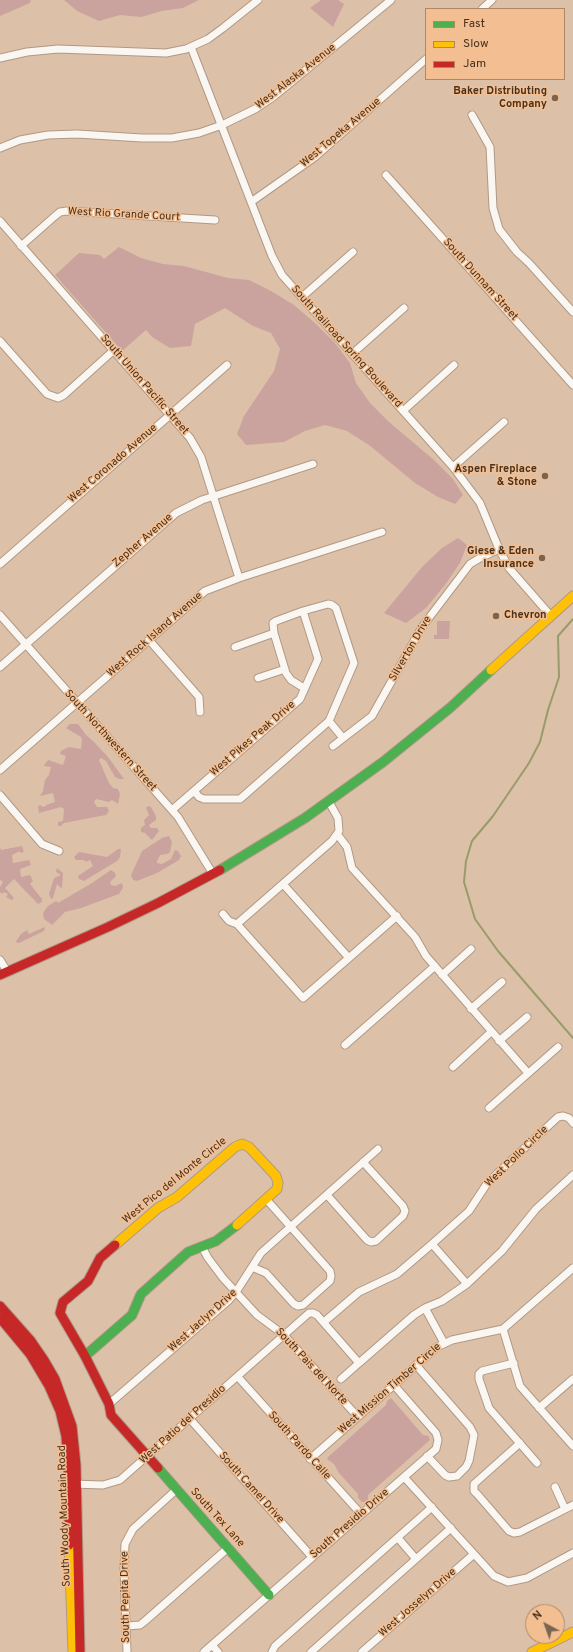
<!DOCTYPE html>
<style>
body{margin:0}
#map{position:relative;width:573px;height:1652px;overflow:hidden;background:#ddc0a8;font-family:Overpass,sans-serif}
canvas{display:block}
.legend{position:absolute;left:425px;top:8px;width:140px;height:72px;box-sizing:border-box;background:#f3bf92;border:1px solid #ae8764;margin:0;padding:5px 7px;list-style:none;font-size:12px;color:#46321f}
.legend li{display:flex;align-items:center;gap:8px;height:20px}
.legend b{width:20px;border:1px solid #ae8764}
.north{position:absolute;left:525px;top:1604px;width:40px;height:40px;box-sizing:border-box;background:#f3bf92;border:1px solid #ae8764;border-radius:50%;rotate:319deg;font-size:11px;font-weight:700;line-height:16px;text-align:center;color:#46321f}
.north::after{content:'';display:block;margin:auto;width:14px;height:18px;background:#7b644f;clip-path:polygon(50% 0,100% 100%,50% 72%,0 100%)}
</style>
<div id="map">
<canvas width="573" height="1652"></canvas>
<ul class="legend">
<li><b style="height:5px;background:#4caf50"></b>Fast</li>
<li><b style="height:5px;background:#ffc107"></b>Slow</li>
<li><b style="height:5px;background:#c62828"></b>Jam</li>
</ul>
<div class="north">N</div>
</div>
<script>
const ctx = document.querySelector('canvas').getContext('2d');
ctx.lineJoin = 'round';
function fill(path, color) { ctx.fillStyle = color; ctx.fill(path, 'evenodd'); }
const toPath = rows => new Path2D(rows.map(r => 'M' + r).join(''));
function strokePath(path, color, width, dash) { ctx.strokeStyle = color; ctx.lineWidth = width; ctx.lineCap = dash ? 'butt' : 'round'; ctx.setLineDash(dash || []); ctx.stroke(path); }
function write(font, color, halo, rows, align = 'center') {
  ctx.font = font + ' Overpass,sans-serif'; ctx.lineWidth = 3; ctx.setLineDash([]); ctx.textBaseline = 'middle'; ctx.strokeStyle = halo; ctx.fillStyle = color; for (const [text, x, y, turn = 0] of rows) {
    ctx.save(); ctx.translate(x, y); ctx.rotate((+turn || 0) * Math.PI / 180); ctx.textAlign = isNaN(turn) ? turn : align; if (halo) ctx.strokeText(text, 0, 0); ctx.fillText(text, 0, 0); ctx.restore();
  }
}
fill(toPath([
 [0,0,31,0,30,3,0,16],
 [64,0,199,0,183,8,162,11,141,17,120,15,99,21,77,11],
 [321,0,338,0,344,4,333,27,310,8],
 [119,247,141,258,163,264,184,266,228,278,249,280,271,291,294,305,316,324,335,343,350,363,356,383,370,403,389,422,434,460,453,479,463,495,455,504,438,497,415,483,369,445,347,431,325,425,305,431,284,442,246,445,237,434,244,416,274,371,280,349,271,333,253,326,225,308,195,324,191,346,170,348,152,337,146,330,122,351,55,275,79,253,100,255,104,259],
 [458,538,467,545,460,563,445,585,426,608,406,623,384,613,422,567,442,548],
 [437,621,450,621,449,639,434,639,434,635,437,635],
 [70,724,78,724,86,735,94,742,108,757,124,779,119,779,115,777,106,761,101,758,99,760,109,783,113,788,118,789,120,794,118,804,112,800,109,802,96,799,94,802,97,807,107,807,109,811,106,815,64,823,61,826,58,826,58,822,63,821,64,809,61,807,39,813,38,806,41,805,42,807,46,806,46,805,55,802,53,793,40,796,43,791,45,780,49,775,51,767,44,766,45,764,48,760,63,765,66,756,60,754,61,751,69,747,81,749,82,740,81,737,66,728],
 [148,806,151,807,156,816,156,820,149,825,151,828,157,828,159,831,152,840,145,833,141,832,141,828,145,825,144,820,149,815,146,808],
 [169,836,172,842,170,852,167,854,160,855,157,861,157,863,162,864,171,859,175,850,178,851,181,856,179,860,157,873,137,881,133,880,131,875,142,851,162,838],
 [22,846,24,852,20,853,20,851,12,855,13,863,29,860,31,865,20,869,21,877,30,875,33,881,30,884,42,899,42,902,38,904,14,879,5,888,14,898,12,900,6,897,8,894,4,892,2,894,0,892,0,887,3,882,0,880,0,847,1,850],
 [118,849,121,849,120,857,117,861,84,881,79,879,78,876,93,866,90,860,86,862,84,860,76,860,74,857,79,852,107,857],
 [57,868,63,873,62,889,57,884,53,898,51,899,49,894,54,878,61,875,56,872],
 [111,870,115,873,116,876,110,882,111,885,115,886,122,883,123,888,119,894,81,908,65,912,52,925,44,919,43,913,48,906,56,901,58,903,92,883],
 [45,927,44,931,19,943,17,943,16,941,21,934,27,930,29,934],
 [391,1398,423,1435,428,1436,430,1440,368,1495,368,1499,365,1502,362,1502,358,1498,358,1494,339,1473,334,1464,327,1459,328,1457,386,1405,387,1401]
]), '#caa39f');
strokePath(toPath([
 [573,619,558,636,559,677,548,710,540,742,529,763,493,816,472,841,466,861,464,882,475,919,498,951,573,1038]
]), '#989c6a', 2);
const street = toPath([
 [482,9,492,0],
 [191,47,272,256,282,275,453,467,480,503,499,549,509,568,551,616],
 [0,58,27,52,58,49,166,53,186,49,208,39,223,28,258,0],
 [472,115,490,147,493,208,499,229,517,252,529,263,573,312],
 [0,148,20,140,48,135,77,134,142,138,172,138,199,133,222,125,255,109,273,97,391,0],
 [386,175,573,385],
 [251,202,315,157,426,59],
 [0,221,190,438,201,457,239,578],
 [21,246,55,216,60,212,67,211,215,220],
 [302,297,353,252],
 [0,341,47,394,58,398,64,395,114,350],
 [352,354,404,308],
 [403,411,454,365],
 [453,467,504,422],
 [0,564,227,365],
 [0,615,178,817,213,874],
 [149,640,199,697,200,712],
 [235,647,274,633],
 [0,667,176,513,202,500,313,464],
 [258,678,285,669],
 [329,721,343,738],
 [333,746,372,716,422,627,470,564,480,558,499,549],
 [0,770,205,591,239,578,382,532],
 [194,791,199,797,204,799,240,799,329,721,354,663,336,608,332,605,328,604,303,611,276,621,273,623,274,633,286,673,291,680,304,688],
 [0,795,42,844,59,851],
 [172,810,300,699,318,659,303,611],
 [337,834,347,847,352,868,415,937,426,956,528,1073],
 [283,884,349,958],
 [223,914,229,921,237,924,332,841,339,831,338,818,329,802],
 [237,924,303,998,397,916],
 [0,960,7,971],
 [442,975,471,949],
 [471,1009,502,982],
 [499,1041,527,1017],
 [345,1045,435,966],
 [453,1067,491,1032],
 [489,1108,558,1047],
 [327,1195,367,1240,371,1242,376,1241,403,1216,405,1211,403,1206,363,1162],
 [432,1244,467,1284],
 [202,1247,208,1258,223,1278,257,1315,284,1335,357,1416],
 [252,1267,266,1273,294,1304,298,1306,303,1305,330,1281,331,1276,330,1271,266,1199],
 [425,1308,444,1343],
 [324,1322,359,1292,397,1274,432,1244,469,1211,488,1182,558,1117,563,1116,569,1118,573,1123],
 [503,1329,520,1386,573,1446],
 [359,1363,414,1315,425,1308,442,1301,467,1284,502,1251,536,1209,573,1175],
 [514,1363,482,1371,479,1374,479,1379,489,1408,537,1463],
 [416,1365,470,1427,474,1435,469,1461,466,1467,457,1476,449,1477,445,1475,427,1456],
 [238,1377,361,1514],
 [109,1404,229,1300,236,1292,261,1253,378,1149],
 [539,1408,573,1379],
 [190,1419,312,1557],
 [520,1443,474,1484,474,1491,478,1495,509,1531,514,1533,520,1532,573,1505],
 [310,1459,437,1347,452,1340,503,1329,573,1268],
 [404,1477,494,1576,508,1582,527,1578,573,1553],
 [72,1484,103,1485,120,1480,309,1313,313,1313,317,1315,359,1363,341,1379],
 [555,1487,565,1509],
 [398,1538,416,1559],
 [127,1626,140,1625,145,1621,228,1548],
 [212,1645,218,1652],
 [127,1652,124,1569,125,1544,133,1529,176,1490],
 [204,1652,436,1449,438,1440,436,1433,393,1384],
 [272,1652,275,1646,432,1507],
 [311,1652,451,1528],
 [362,1652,474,1554]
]);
const fast = toPath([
 [220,870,305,818,383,762,451,707,491,670],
 [85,1356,132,1315,141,1294,188,1252,216,1241,237,1225],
 [158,1468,269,1595]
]);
const slow = toPath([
 [491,670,573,596],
 [115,1245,158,1208,177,1197,235,1147,242,1144,249,1147,276,1176,278,1183,277,1189,237,1225],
 [69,1545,73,1652],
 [532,1652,573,1632]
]);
const jam = toPath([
 [0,975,108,927,158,903,220,870],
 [115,1245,100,1258,88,1281,63,1302,60,1313,85,1356,109,1404,111,1415,158,1468],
 [0,1306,31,1341,44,1360,55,1379,72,1426,76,1465,80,1652],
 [0,1318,30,1354,49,1386,60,1411,66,1436,69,1484,69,1545]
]);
strokePath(street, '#af9986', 9);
strokePath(fast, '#af9986', 11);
strokePath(slow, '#af9986', 11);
strokePath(jam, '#af9986', 11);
strokePath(street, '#faf6f2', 7);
strokePath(fast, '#4caf50', 9);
strokePath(slow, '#ffc107', 9);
strokePath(jam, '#c62828', 9);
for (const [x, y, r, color] of [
 [555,98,4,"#7b644f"],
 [545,476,4,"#7b644f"],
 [542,558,4,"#7b644f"],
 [496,616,4,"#7b644f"]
]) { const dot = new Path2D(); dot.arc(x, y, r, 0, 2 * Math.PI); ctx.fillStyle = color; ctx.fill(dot); strokePath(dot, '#f3bf92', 1.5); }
write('11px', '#46321f', '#f3bf92', [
 ["West Alaska Avenue",296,77,-38],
 ["West Topeka Avenue",341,133,-40],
 ["West Rio Grande Court",124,215,3],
 ["South Dunnam Street",480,280,48],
 ["South Railroad Spring Boulevard",346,347,48],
 ["South Union Pacific Street",144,385,49],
 ["West Coronado Avenue",113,464,-41],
 ["Zepher Avenue",143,541,-41],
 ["West Rock Island Avenue",155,635,-41],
 ["Silverton Drive",411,649,-60],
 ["West Pikes Peak Drive",253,739,-41],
 ["South Northwestern Street",110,741,48],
 ["West Pollo Circle",517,1157,-44],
 ["West Pico del Monte Circle",175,1181,-39],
 ["West Jaclyn Drive",203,1321,-42],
 ["South Pais del Norte",311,1367,47],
 ["West Mission Timber Circle",390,1389,-41],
 ["West Patio del Presidio",183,1425,-42],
 ["South Pardo Calle",299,1446,48],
 ["South Camel Drive",251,1488,48],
 ["South Woody Mountain Road",65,1516,-92],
 ["South Tex Lane",217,1518,48],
 ["South Presidio Drive",350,1524,-41],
 ["South Pepita Drive",126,1597,-91],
 ["West Josselyn Drive",418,1603,-41]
]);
write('bold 11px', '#46321f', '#f3bf92', [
 ["Baker Distributing",547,92],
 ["Company",547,105],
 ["Aspen Fireplace",537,470],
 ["& Stone",537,483],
 ["Giese & Eden",534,552],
 ["Insurance",534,565],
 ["Chevron",504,616,"left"]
], 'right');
</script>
